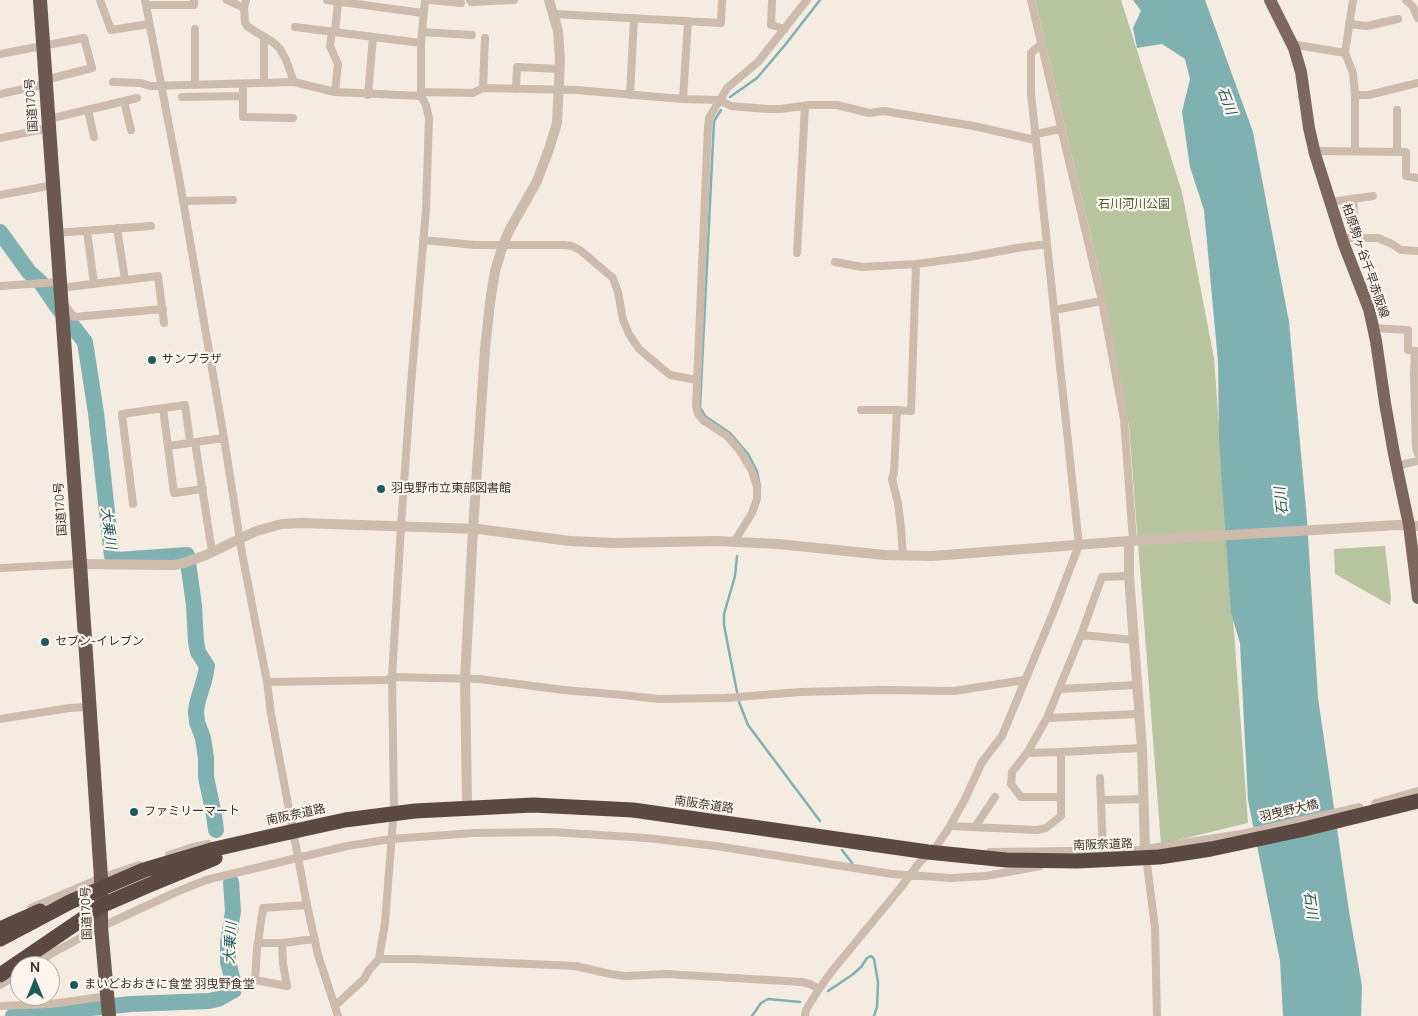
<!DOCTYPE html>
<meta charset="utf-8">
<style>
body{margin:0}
#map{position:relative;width:1418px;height:1016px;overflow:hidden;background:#f4ebe1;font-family:Manrope,sans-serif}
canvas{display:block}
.north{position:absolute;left:10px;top:956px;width:50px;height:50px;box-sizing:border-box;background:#fbf5ee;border:1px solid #aea6a0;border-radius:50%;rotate:0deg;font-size:14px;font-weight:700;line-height:20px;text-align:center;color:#3b302b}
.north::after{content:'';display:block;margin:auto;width:18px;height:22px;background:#1f5a5e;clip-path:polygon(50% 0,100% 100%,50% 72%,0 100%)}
</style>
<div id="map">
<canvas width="1418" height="1016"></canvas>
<div class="north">N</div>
</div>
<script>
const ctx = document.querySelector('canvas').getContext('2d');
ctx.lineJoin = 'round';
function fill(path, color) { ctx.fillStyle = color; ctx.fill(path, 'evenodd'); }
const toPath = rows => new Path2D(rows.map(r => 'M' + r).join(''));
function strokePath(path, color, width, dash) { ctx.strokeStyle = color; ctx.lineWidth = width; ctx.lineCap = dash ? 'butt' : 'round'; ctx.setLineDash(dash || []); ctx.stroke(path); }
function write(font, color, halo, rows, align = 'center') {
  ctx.font = font + ' Manrope,"Noto Sans JP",sans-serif'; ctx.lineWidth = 4.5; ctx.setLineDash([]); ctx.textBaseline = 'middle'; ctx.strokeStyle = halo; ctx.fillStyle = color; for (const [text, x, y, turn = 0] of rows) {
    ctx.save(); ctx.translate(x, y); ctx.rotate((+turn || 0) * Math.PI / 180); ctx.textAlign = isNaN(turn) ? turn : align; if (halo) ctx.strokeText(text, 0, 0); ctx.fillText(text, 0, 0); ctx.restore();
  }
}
fill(toPath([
 [1035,0,1121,0,1182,192,1214,358,1248,823,1161,844,1129,426,1100,275],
 [1385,546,1391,597,1390,605,1335,574,1334,549]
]), '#b8c4a0');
fill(toPath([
 [1133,0,1205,0,1253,132,1289,322,1307,520,1318,698,1349,911,1362,986,1361,1016,1283,1016,1280,961,1248,800,1240,643,1231,613,1219,440,1218,362,1204,210,1190,167,1182,112,1190,79,1185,59,1162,44,1137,48,1133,28,1141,11]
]), '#7fb0b2');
strokePath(toPath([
 [730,97,757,78,785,45,820,0],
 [721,110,714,121,700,407,705,416,730,433,748,454,757,471,760,487],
 [737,692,724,625,724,614,735,576,737,556],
 [739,702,748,725,820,821],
 [842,850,852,863],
 [828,991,852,975,861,967,867,958,871,956,874,959,878,982,877,1007,874,1016],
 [752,1016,761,1003,768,999,800,1002]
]), '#7fb0b2', 2.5);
strokePath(toPath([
 [0,232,29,272,41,283,56,305,85,342,96,413,112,556,118,560,187,555,194,605,196,642,198,652,207,666,205,677,197,704,196,712,197,722,203,738,206,758,206,777,214,815,216,830],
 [13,1016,131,1004,209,1001,218,999,234,990,234,985,228,962,228,943,233,911,231,882]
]), '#7fb0b2', 16);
strokePath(toPath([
 [100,0,111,30,149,24],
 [145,0,180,183,224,438,242,553,267,682,271,714,307,905,318,955,338,1016],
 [227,0,244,8],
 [246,0,244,8,245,23,248,27,274,43,280,49,286,60,294,82],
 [327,0,423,13],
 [430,0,461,3],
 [470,0,471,2,514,0],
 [772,0,771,25,785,29],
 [1031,0,1102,301,1124,419,1133,541],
 [1406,0,1413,7,1418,18],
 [146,5,194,5,194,0],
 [554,14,721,23,722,0],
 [1349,24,1367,26,1398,19],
 [295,27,421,43],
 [332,31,330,46,338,64,335,92],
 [335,32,338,2],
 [422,32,472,35],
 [1294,48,1297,45,1345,53,1353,73,1355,95,1355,150],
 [1345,53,1353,0],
 [0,54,84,38,92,68,45,80],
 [113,82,141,83,150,86,294,82,335,92,421,96],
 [264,83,264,37],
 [195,84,195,29],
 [243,84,243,117,293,118],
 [483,88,485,38],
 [516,89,517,67,560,69],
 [421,92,473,93,483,88,576,90,683,99,719,100,731,106,767,109,781,109,809,105,837,105,869,113,884,111,974,126,1035,140],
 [0,94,46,84],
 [368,95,373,37],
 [630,95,634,18],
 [1355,95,1369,95,1418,83],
 [182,97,243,96],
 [683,99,688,21],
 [124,101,131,130],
 [88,110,94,137],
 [1397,110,1397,151],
 [49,119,137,98],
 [1035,134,1061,129],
 [0,138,49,128],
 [1314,151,1406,152,1406,176,1418,178],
 [0,195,53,185],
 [1353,199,1356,238],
 [183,201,233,200],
 [1330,202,1373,196],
 [117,228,125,280],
 [87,231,94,284],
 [56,233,151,226],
 [1342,238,1378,238,1392,244,1401,250,1418,251],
 [423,240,475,245,563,245,572,246,580,250,613,278,618,292,623,320,629,334,639,349,670,375,697,380],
 [797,253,805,106],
 [835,262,862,267,916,264,969,257,1017,248,1047,244],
 [0,286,59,282],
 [60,288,158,276,164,323],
 [63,303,74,317,163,309],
 [1054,310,1102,301],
 [1374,328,1408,330,1408,350,1415,351],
 [1418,351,1415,351,1414,374,1416,448,1418,454],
 [163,408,174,493,203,489],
 [861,410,897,410,894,473,892,479,898,503,901,528,903,556],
 [897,410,911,411,916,264],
 [195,442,212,552],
 [168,446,224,438],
 [1396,466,1418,461],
 [133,504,122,414,185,405,190,442],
 [734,542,752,513,757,499,757,487,752,471,740,451,727,436,704,421,698,414,696,406,708,127,709,118,727,88,758,62,807,0],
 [0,568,80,564],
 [1081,635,1134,640],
 [267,682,387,680,392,677,479,679,564,690,623,695,658,699,726,698,800,692,880,690,954,691,1024,680],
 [1059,689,1137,685],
 [1047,718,1139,714],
 [0,719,69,708,89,707],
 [1061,752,1142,748],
 [1027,753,1012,772,1011,784,1021,797,1061,797],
 [1100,778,1103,851],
 [1101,800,1144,799],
 [950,826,1037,830,1046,828,1061,816,1061,752,1027,753,1047,718,1081,635,1102,577,1129,576],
 [975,827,995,797],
 [990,852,1145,850],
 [169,855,193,847,208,844],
 [1146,856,1155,928,1157,1016],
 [31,908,101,878,139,865],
 [258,943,282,943,315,939],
 [282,943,283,964,287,986,255,980,257,949,263,908,307,905],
 [379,959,414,959,576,966,610,974,625,976,666,974,802,982,810,984,819,989],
 [31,966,56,951,101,927,174,893,206,880,347,846,391,839,474,833,552,832,647,838,716,846,892,874,951,878,986,876,1040,866],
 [0,985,20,973],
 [336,1005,364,979,369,970,379,959,385,923,394,808,392,677,401,526,411,384,426,210,429,118,426,105,421,96,421,43,425,0],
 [0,1006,51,1004,108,996],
 [805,1016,806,1010,819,989,832,971,902,886,919,863,936,847,950,826,965,799,982,762,1002,736,1053,613,1079,545,1031,93,1031,53,1041,44]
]), '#cdbbac', 8);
strokePath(toPath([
 [1129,541,1129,576,1142,748,1145,850,1241,835,1359,808],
 [80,564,174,565,184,563,206,555,256,531,282,524,301,523,478,529,570,541,614,543,717,541,778,544,885,555,932,556,1129,541,1398,525,1418,526],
 [467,802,465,679,473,529,485,349,490,303,495,271,503,245,510,229,537,181,549,149,557,123,560,60,558,31,549,0],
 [1376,804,1418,792]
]), '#cdbbac', 10);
strokePath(toPath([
 [1270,0,1294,48,1301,72,1309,128,1315,154,1343,242,1369,309,1376,341,1385,403,1394,454,1409,525,1418,598]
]), '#7d675c', 12);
strokePath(toPath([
 [40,0,80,564,101,878,101,927,109,1016]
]), '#6c584f', 14);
strokePath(toPath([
 [0,929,40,911]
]), '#5c4a42', 15);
strokePath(toPath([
 [0,939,70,902,144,870,215,849,272,836,345,820,415,811,533,805,633,810,928,852,1006,860,1077,861,1159,857,1211,849,1300,830,1418,801],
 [0,975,103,905,149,885,215,858]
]), '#5c4a42', 15);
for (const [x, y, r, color] of [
 [152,360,5,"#1f5a5e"],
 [381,489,5,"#1f5a5e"],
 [45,642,5,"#1f5a5e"],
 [134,812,5,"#1f5a5e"],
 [74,985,5,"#1f5a5e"]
]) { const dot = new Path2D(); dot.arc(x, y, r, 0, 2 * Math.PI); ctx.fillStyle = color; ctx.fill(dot); strokePath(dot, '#fbf5ee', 2); }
write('12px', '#3b302b', '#fbf5ee', [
 ["国道170号",32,105,-94],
 ["柏原駒ヶ谷千早赤阪線",1365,261,71],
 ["国道170号",61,509,-94],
 ["南阪奈道路",704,805,8],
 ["羽曳野大橋",1289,811,-13],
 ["南阪奈道路",296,815,-12],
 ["南阪奈道路",1103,845,-2],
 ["国道170号",87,913,-92]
]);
write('12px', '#4a5a2e', '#fbf5ee', [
 ["石川河川公園",1134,205]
]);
write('12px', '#3b302b', '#fbf5ee', [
 ["サンプラザ",162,360],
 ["羽曳野市立東部図書館",391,489],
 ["セブン-イレブン",55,642],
 ["ファミリーマート",144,812],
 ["まいどおおきに食堂 羽曳野食堂",84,985]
], 'left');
write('italic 14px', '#1f5a5e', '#fbf5ee', [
 ["石川",1226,101,69],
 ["石川",1282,501,-97],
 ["大乗川",108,528,83],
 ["石川",1310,905,82],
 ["大乗川",231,943,-87]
]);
</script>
